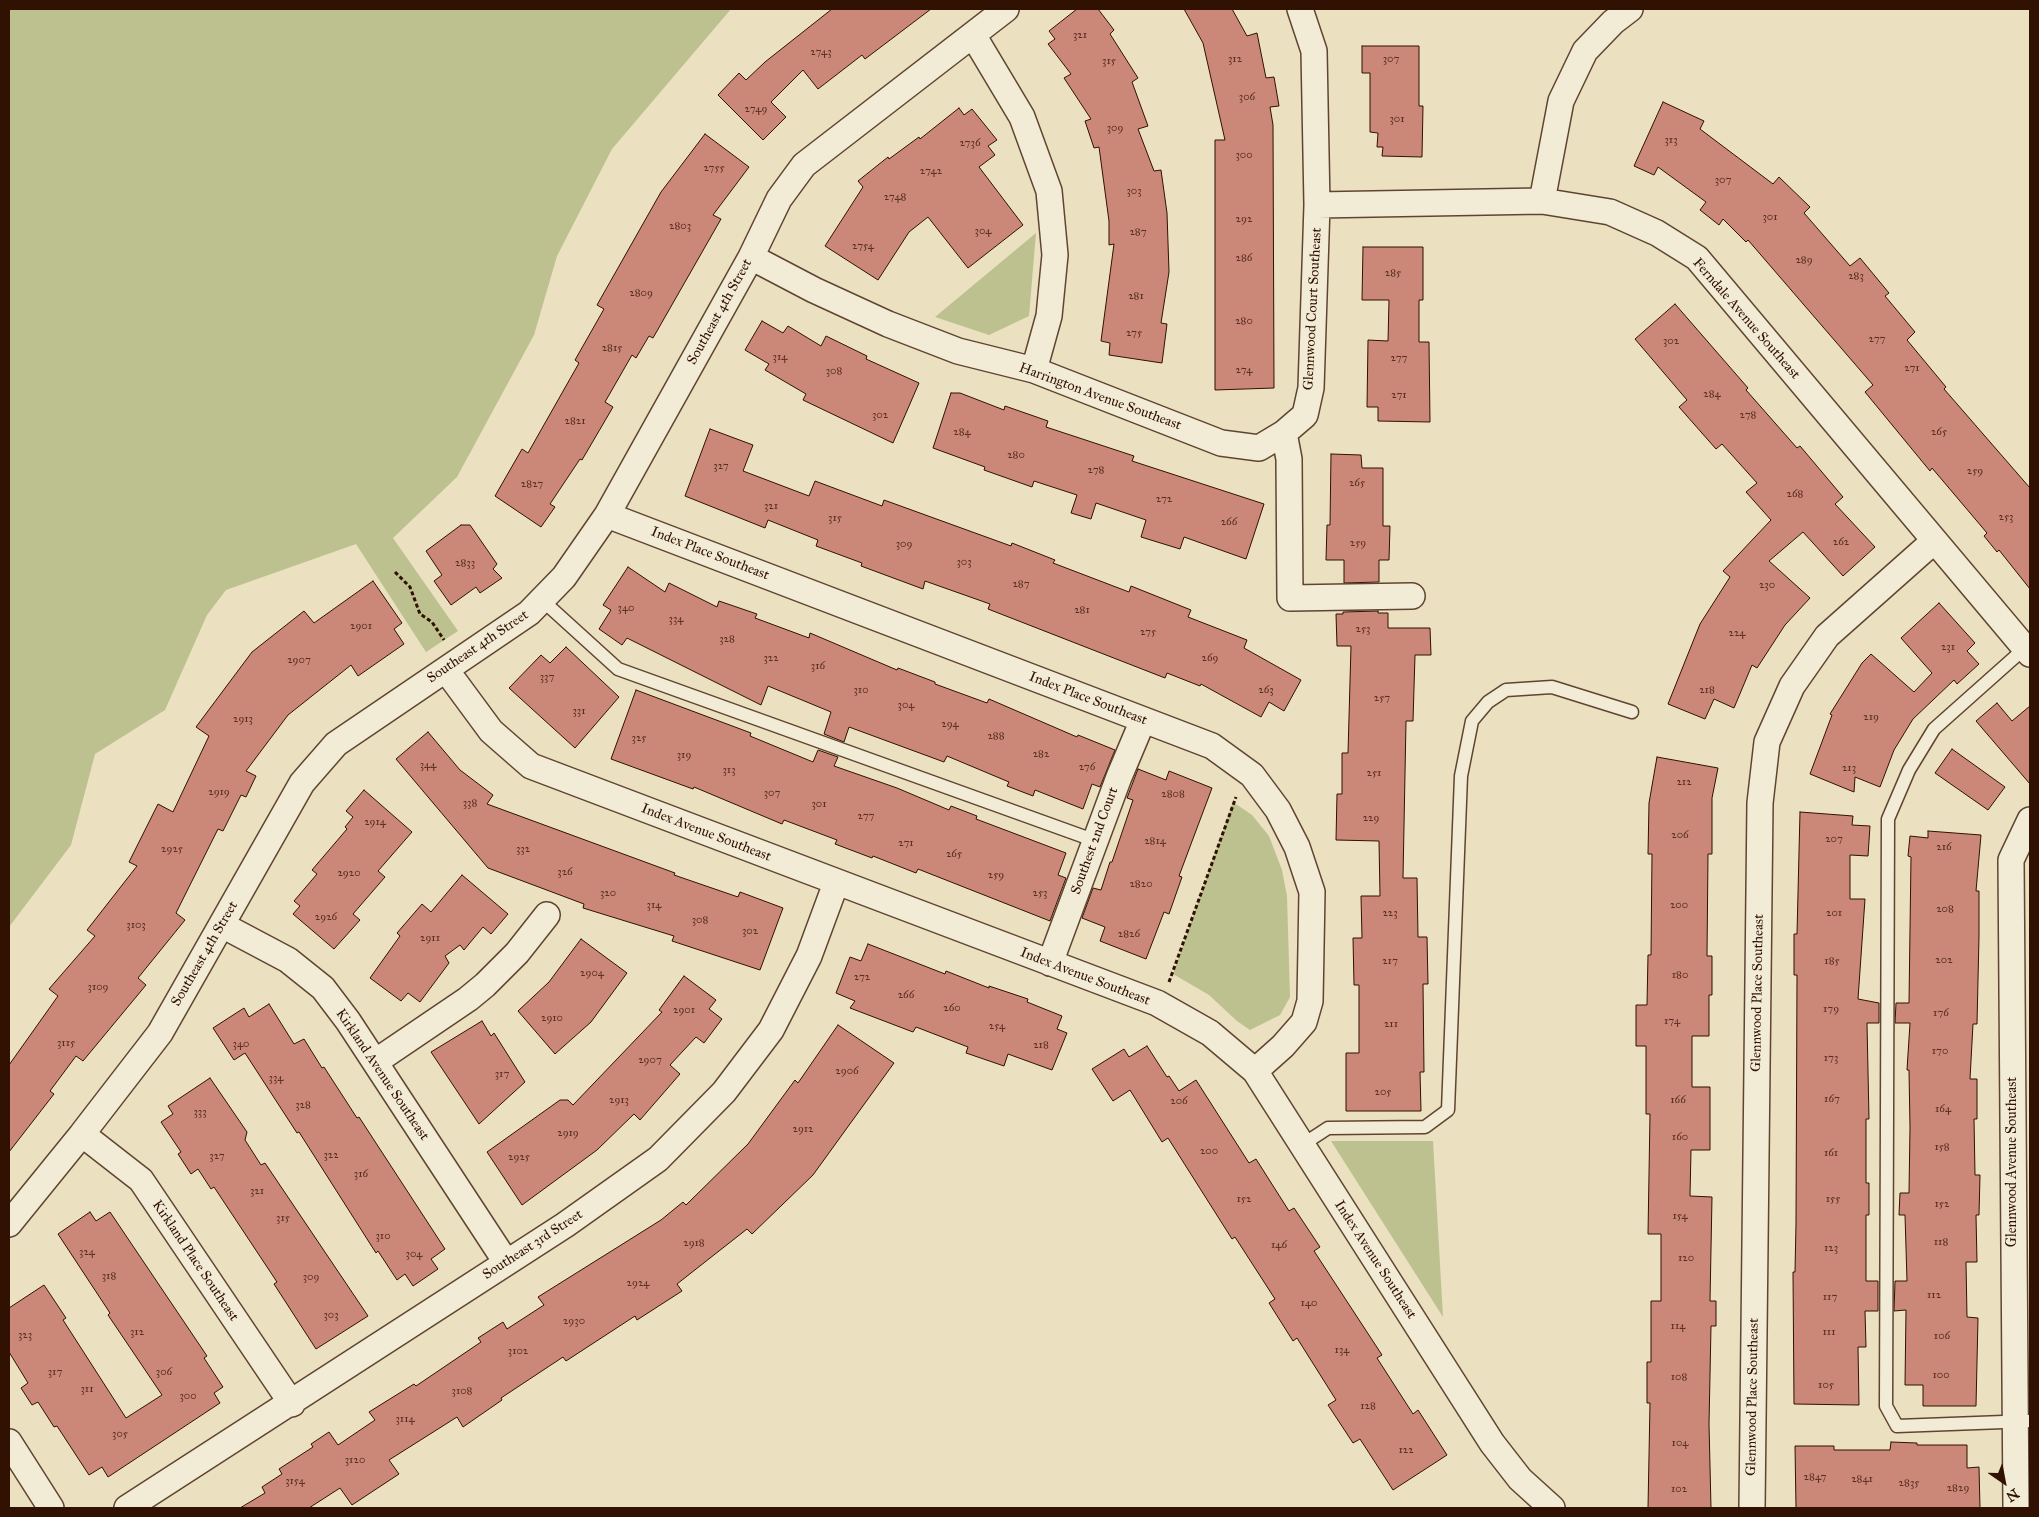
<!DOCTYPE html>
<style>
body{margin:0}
#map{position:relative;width:2039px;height:1517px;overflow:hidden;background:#ebe0bf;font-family:"IM FELL Great Primer",serif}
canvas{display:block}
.frame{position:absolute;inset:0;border:10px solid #301102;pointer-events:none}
.north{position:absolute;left:1979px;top:1457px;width:50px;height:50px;-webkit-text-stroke:4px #f2ebd5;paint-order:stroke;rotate:147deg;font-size:14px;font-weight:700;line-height:20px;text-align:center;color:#301102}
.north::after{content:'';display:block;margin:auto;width:18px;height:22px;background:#301102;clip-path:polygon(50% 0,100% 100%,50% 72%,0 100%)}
</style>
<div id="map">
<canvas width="2039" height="1517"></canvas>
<div class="frame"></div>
<div class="north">N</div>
</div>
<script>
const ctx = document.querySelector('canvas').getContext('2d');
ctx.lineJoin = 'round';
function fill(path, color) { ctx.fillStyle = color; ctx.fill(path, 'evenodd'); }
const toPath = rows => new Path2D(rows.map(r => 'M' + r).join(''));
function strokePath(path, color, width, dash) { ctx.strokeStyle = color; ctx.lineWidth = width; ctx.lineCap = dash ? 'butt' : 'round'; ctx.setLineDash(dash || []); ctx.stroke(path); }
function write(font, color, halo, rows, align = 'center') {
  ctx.font = font + ' "IM FELL Great Primer",serif'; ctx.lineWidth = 4; ctx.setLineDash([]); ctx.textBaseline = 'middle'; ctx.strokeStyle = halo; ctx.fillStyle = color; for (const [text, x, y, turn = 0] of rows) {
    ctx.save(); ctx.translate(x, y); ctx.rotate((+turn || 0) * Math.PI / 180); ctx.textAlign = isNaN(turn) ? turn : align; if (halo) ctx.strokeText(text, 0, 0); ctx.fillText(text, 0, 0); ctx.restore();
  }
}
fill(toPath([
 [9,9,731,9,612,149,557,256,534,335,457,477,393,538,458,631,426,652,356,544,226,590,207,615,165,710,95,754,71,845,9,927],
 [1036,233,1029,316,989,335,935,317],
 [1233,802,1252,815,1269,836,1282,870,1287,896,1290,997,1280,1015,1250,1030,1237,1021,1209,995,1173,974],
 [1331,1141,1433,1141,1443,1317]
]), '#bcc18f');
const building = toPath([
 [832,9,931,9,865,59,862,55,818,89,803,70,771,102,786,117,763,140,718,95,739,73,746,80,765,62,832,9],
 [1077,9,1098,9,1114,30,1110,34,1138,78,1132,82,1148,126,1138,129,1154,171,1161,170,1167,213,1169,272,1161,323,1167,324,1162,363,1109,355,1110,343,1101,341,1114,244,1109,245,1109,221,1099,147,1094,148,1085,121,1091,119,1064,78,1071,74,1048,44,1055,39,1049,31,1077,9],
 [1184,9,1232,9,1247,36,1257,33,1266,78,1274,77,1279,106,1270,107,1273,125,1274,388,1215,390,1215,140,1225,140,1203,43,1184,9],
 [1362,46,1419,46,1419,106,1423,106,1422,157,1382,156,1383,147,1377,147,1378,133,1370,132,1370,73,1362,73,1362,46],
 [1663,102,1704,121,1700,129,1773,184,1779,177,1810,207,1804,213,1850,266,1860,258,1889,293,1885,296,1915,332,1907,340,1946,387,1944,389,2030,488,2030,589,1999,550,1997,552,1984,536,1987,533,1932,468,1930,471,1865,392,1873,385,1748,240,1746,242,1723,219,1719,225,1700,210,1706,202,1658,167,1654,175,1634,166,1663,102],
 [959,108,964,115,972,109,997,140,988,146,995,155,979,167,1023,225,968,268,928,217,909,232,878,280,825,246,863,187,858,181,888,157,889,159,919,137,920,139,959,108],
 [705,134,749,167,713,215,721,219,653,338,649,336,636,358,632,355,605,402,613,407,582,460,580,459,550,504,555,507,541,527,495,496,522,449,528,453,579,363,575,360,604,309,597,305,661,192,705,134],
 [1363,247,1423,247,1423,300,1419,300,1419,342,1429,342,1430,422,1378,421,1378,407,1367,407,1368,340,1388,341,1389,300,1362,300,1363,247],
 [1675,304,1748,388,1746,390,1797,448,1800,446,1843,497,1835,504,1875,547,1843,576,1803,532,1769,561,1810,598,1785,625,1757,668,1752,665,1734,708,1714,699,1705,719,1668,704,1700,624,1730,577,1723,571,1771,520,1746,492,1757,483,1722,444,1716,449,1679,407,1687,400,1635,339,1675,304],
 [762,321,783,333,788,326,821,346,826,336,867,356,866,359,919,383,893,443,803,400,806,394,765,370,769,364,745,350,762,321],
 [951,393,960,393,1004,410,1005,406,1048,421,1046,427,1134,456,1132,461,1264,504,1246,559,1184,537,1180,549,1141,537,1146,520,1096,503,1091,519,1071,513,1077,495,1034,481,1032,487,984,470,985,467,933,448,951,393],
 [710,429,753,445,743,471,809,496,815,481,882,506,884,500,1011,546,1012,543,1055,560,1053,563,1129,592,1131,586,1191,610,1188,617,1247,640,1244,648,1301,680,1284,711,1269,702,1261,717,1201,684,1200,686,1167,673,1165,678,988,609,990,604,925,581,923,589,861,566,862,563,816,546,818,540,768,520,765,528,685,496,710,429],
 [1331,454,1361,455,1362,468,1383,468,1383,526,1390,526,1389,560,1379,560,1379,582,1344,583,1344,560,1326,560,1327,525,1330,525,1331,454],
 [461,525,470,525,497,564,493,569,502,578,480,593,476,587,451,605,434,581,442,575,426,551,461,525],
 [628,567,665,592,669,583,717,607,719,601,757,614,755,618,809,638,810,633,897,670,898,668,935,682,935,684,987,703,989,699,1077,737,1078,735,1115,750,1100,787,1092,784,1083,809,1035,790,1033,796,1007,786,1009,782,947,756,944,762,849,727,844,742,824,734,831,712,768,686,761,705,627,638,622,645,599,629,611,610,603,605,628,567],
 [373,581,402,623,394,629,404,644,358,676,351,665,288,715,246,771,256,776,246,797,241,795,223,831,218,829,176,913,185,920,138,978,146,985,83,1061,76,1056,50,1091,54,1094,9,1152,9,1065,58,996,49,989,95,936,87,930,137,866,129,862,158,804,173,812,209,736,196,727,252,652,304,611,314,623,373,581],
 [1939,603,1975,643,1967,651,1979,664,1957,684,1954,680,1913,719,1894,750,1880,787,1855,777,1854,792,1810,774,1832,715,1830,714,1862,663,1871,654,1914,692,1932,673,1901,638,1939,603],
 [1378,611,1378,613,1388,613,1388,628,1430,628,1431,655,1415,655,1413,721,1406,721,1403,878,1417,878,1418,937,1427,937,1428,984,1423,984,1424,1072,1420,1072,1421,1111,1346,1111,1346,1053,1359,1053,1359,985,1354,985,1353,938,1362,938,1361,896,1380,896,1379,841,1336,840,1337,794,1342,794,1342,753,1348,753,1351,646,1337,646,1336,614,1343,614,1343,612,1378,611],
 [566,647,619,697,575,748,509,688,541,655,550,663,566,647],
 [636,690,751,733,750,736,813,762,818,750,838,757,834,766,897,788,949,810,951,806,977,816,976,819,1066,853,1058,875,1066,878,1050,921,918,869,916,873,873,856,872,858,835,844,837,840,784,820,782,824,694,787,693,789,611,759,636,690],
 [1997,703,2012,721,2030,706,2030,784,1976,721,1997,703],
 [428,732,460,770,493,795,487,804,675,873,674,875,738,897,740,892,783,908,760,970,672,941,674,936,583,908,584,904,488,868,396,759,428,732],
 [1952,749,2005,787,1988,810,1935,773,1952,749],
 [1657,757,1718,768,1712,798,1712,854,1708,854,1707,956,1712,956,1712,995,1709,995,1709,1036,1692,1036,1692,1087,1710,1087,1710,1150,1691,1150,1690,1196,1712,1197,1710,1301,1716,1301,1716,1326,1711,1326,1709,1424,1711,1508,1648,1508,1650,1403,1647,1403,1647,1362,1651,1362,1651,1301,1661,1301,1661,1234,1648,1234,1650,1114,1646,1114,1646,1046,1636,1046,1636,1005,1647,1005,1648,955,1651,955,1652,854,1648,854,1649,803,1657,757],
 [1138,769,1166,780,1169,771,1212,788,1179,876,1182,877,1169,914,1164,912,1146,959,1100,941,1105,927,1082,918,1093,888,1101,890,1110,862,1112,862,1133,800,1127,798,1138,769],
 [364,790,412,832,378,871,385,877,353,914,360,920,334,949,293,914,300,906,294,901,317,874,312,870,347,829,345,827,353,817,346,811,364,790],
 [1800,812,1853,816,1852,825,1870,826,1868,856,1850,855,1850,899,1865,899,1858,999,1879,1003,1879,1023,1867,1023,1869,1119,1866,1119,1866,1183,1869,1183,1869,1215,1866,1215,1866,1281,1878,1281,1878,1311,1865,1311,1866,1347,1858,1347,1859,1405,1794,1404,1793,1272,1795,1272,1796,1223,1797,975,1794,975,1794,934,1797,934,1800,812],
 [1928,831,1981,835,1976,891,1979,891,1979,936,1977,1024,1973,1024,1970,1079,1977,1079,1977,1119,1974,1119,1975,1175,1980,1175,1979,1215,1976,1215,1977,1262,1966,1262,1967,1317,1978,1318,1976,1406,1923,1406,1923,1385,1905,1385,1906,1310,1894,1311,1895,1281,1907,1281,1905,1215,1899,1215,1900,1193,1909,1193,1910,1127,1909,1070,1907,1070,1910,1023,1895,1023,1896,1003,1909,1003,1911,857,1908,856,1910,836,1928,838,1928,831],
 [462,875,508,914,491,934,483,927,464,950,460,945,445,956,449,963,420,1002,408,993,401,1001,370,978,400,936,397,933,422,904,431,912,462,875],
 [581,939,627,973,591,1022,555,1054,518,1011,549,982,581,939],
 [868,944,945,974,946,971,989,988,989,986,1028,999,1027,1002,1062,1016,1057,1029,1067,1033,1052,1070,1008,1054,1004,1066,966,1053,968,1047,916,1027,913,1032,850,1008,855,1001,836,993,850,957,861,961,868,944],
 [684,976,716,1000,709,1009,722,1019,704,1043,696,1037,670,1065,680,1074,640,1120,634,1114,597,1150,522,1205,487,1152,560,1100,568,1100,573,1105,662,1012,659,1010,684,976],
 [269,1004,294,1044,304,1039,322,1068,324,1067,357,1118,359,1117,445,1249,431,1259,438,1269,413,1286,405,1274,397,1280,378,1251,376,1253,299,1132,297,1133,245,1053,234,1060,213,1028,244,1008,249,1017,269,1004],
 [482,1021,491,1036,494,1033,525,1082,479,1124,431,1052,482,1021],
 [838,1025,894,1063,813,1175,752,1234,747,1229,677,1284,682,1291,637,1320,635,1316,566,1361,563,1357,501,1398,502,1400,463,1427,457,1417,389,1460,399,1474,352,1505,340,1488,309,1508,240,1508,265,1493,262,1487,282,1474,279,1469,313,1447,311,1444,329,1432,338,1445,375,1420,369,1412,414,1384,416,1386,481,1342,478,1338,503,1322,507,1329,544,1305,538,1297,661,1220,683,1202,686,1205,748,1144,795,1080,798,1083,838,1025],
 [1147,1046,1167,1077,1169,1076,1179,1091,1196,1080,1249,1163,1256,1159,1289,1211,1294,1208,1320,1247,1314,1251,1382,1355,1377,1358,1413,1414,1418,1410,1447,1455,1393,1490,1360,1439,1353,1443,1328,1405,1336,1400,1297,1338,1293,1341,1269,1303,1275,1299,1235,1237,1232,1239,1168,1138,1162,1142,1130,1090,1113,1101,1092,1069,1124,1049,1129,1057,1147,1046],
 [210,1078,247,1132,245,1140,261,1165,265,1163,368,1316,316,1349,274,1284,277,1282,214,1187,211,1189,198,1169,191,1174,178,1154,181,1152,161,1122,173,1114,168,1106,210,1078],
 [90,1212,96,1221,110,1212,207,1356,204,1358,223,1387,214,1393,220,1403,108,1477,102,1467,89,1475,57,1426,54,1427,38,1402,32,1405,21,1388,28,1383,9,1352,9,1308,44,1285,66,1318,63,1320,126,1418,162,1395,108,1315,110,1313,58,1234,90,1212],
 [1891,1442,1917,1443,1917,1445,1967,1445,1967,1468,1979,1467,1980,1508,1796,1508,1795,1446,1834,1446,1834,1450,1890,1450,1891,1442]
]);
fill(building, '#cb8778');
strokePath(building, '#301102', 1);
const service = toPath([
 [542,600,618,669,1096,841],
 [2025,648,1934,729,1909,770,1888,819,1886,1406,1897,1426,2030,1421],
 [1302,1145,1328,1128,1425,1127,1448,1110,1461,776,1472,721,1488,702,1506,690,1552,687,1632,712]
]);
const minor = toPath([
 [973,35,1022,117,1049,191,1055,255,1049,316,1034,370],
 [1542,201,1561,101,1585,51,1613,22,1630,9],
 [1317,205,1542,201,1610,212,1657,233,1697,258,2030,654],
 [751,257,814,290,888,324,958,351,1034,370,1221,443,1259,448,1284,433,1305,415,1311,388,1317,205,1314,51,1300,9],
 [1284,433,1289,459,1290,598,1412,596],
 [607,515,1212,746,1252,775,1278,810,1297,847,1312,892,1310,1001,1304,1022,1283,1046,1255,1071],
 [446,670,491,731,531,766,1157,1003,1210,1033,1255,1071,1492,1443,1520,1479,1552,1508],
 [222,925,288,960,323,988,348,1021,506,1262],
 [1050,963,1119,777,1143,720],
 [375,1062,468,999,485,985,517,953,547,915],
 [82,1134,141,1180,292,1404],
 [9,1224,82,1134,160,1033,302,783,336,744,529,613,564,577,607,515,751,257,779,199,804,165,1006,9],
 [9,1442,51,1508],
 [127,1508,565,1225,658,1159,724,1092,771,1030,809,956,836,883],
 [1752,1508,1760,803,1767,742,1792,686,1827,636,1934,541],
 [2016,1508,2011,860,2030,820]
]);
strokePath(service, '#5f4531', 15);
strokePath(minor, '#5f4531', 28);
strokePath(toPath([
 [395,572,410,587,420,614,432,622,444,640],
 [1169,982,1236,797]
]), '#301102', 3, [4, 2.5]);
strokePath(service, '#f2ebd5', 12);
strokePath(minor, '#f2ebd5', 25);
write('11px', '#572e20', null, [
 ["321",1080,35],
 ["2743",821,52],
 ["312",1235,59],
 ["307",1391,59],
 ["315",1109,61],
 ["306",1247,97],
 ["2749",756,109],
 ["301",1397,119],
 ["309",1115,128],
 ["313",1671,140],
 ["2736",970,143],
 ["300",1244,155],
 ["2755",714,168],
 ["2742",931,171],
 ["307",1723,180],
 ["303",1134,191],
 ["2748",895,197],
 ["301",1770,217],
 ["292",1244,219],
 ["2803",680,226],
 ["304",983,231],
 ["287",1138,232],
 ["2754",863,246],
 ["286",1244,258],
 ["289",1804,260],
 ["285",1393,273],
 ["283",1856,276],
 ["2809",641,293],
 ["281",1136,296],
 ["280",1244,321],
 ["275",1134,333],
 ["277",1877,339],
 ["302",1671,341],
 ["2815",612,348],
 ["314",780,357],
 ["277",1399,358],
 ["271",1912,368],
 ["274",1244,370],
 ["308",834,371],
 ["284",1712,394],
 ["271",1399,395],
 ["302",880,415],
 ["278",1748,415],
 ["2821",575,421],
 ["284",962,432],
 ["265",1939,432],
 ["280",1016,455],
 ["327",721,466],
 ["278",1096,470],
 ["259",1975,471],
 ["265",1357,483],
 ["2827",532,484],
 ["268",1795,494],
 ["272",1164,499],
 ["321",771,506],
 ["253",2006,517],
 ["315",835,518],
 ["266",1229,522],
 ["262",1841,542],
 ["259",1358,543],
 ["309",904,544],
 ["303",964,562],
 ["2833",465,563],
 ["287",1021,584],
 ["230",1767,585],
 ["340",626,608],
 ["281",1082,610],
 ["334",676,619],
 ["2901",361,626],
 ["253",1363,629],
 ["275",1148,632],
 ["224",1737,633],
 ["328",727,639],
 ["231",1948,647],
 ["322",771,658],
 ["269",1210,658],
 ["2907",299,660],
 ["316",818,666],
 ["337",547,677],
 ["310",861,690],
 ["263",1266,690],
 ["218",1707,690],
 ["257",1382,698],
 ["304",906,705],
 ["331",579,711],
 ["219",1871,717],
 ["2913",243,719],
 ["294",950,724],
 ["288",996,736],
 ["325",639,738],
 ["282",1041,754],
 ["319",684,755],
 ["344",428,765],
 ["276",1087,767],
 ["213",1849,768],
 ["313",729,770],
 ["251",1374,773],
 ["212",1684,782],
 ["2919",219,792],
 ["307",772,793],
 ["2808",1173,794],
 ["338",470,803],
 ["301",819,804],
 ["277",866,816],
 ["229",1371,818],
 ["2914",375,822],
 ["206",1680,835],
 ["207",1834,839],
 ["2814",1155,841],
 ["271",906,843],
 ["216",1944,847],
 ["2925",172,849],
 ["332",523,849],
 ["265",954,854],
 ["326",565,872],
 ["2920",349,873],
 ["259",996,875],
 ["2820",1141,884],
 ["320",608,893],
 ["253",1040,893],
 ["314",654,905],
 ["200",1679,905],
 ["208",1945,909],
 ["223",1390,913],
 ["201",1834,913],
 ["2926",326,917],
 ["308",700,920],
 ["3103",136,925],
 ["302",750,931],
 ["2826",1129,934],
 ["2911",430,938],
 ["202",1944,960],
 ["217",1390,961],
 ["185",1832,961],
 ["2904",592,973],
 ["180",1680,975],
 ["272",862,977],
 ["3109",98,987],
 ["266",906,995],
 ["260",952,1008],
 ["179",1831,1009],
 ["2901",684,1010],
 ["176",1941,1013],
 ["2910",552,1018],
 ["174",1672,1021],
 ["211",1391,1024],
 ["254",997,1026],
 ["3115",66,1043],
 ["340",241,1044],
 ["218",1041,1045],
 ["170",1940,1051],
 ["173",1831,1058],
 ["2907",650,1060],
 ["2906",847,1071],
 ["317",502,1074],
 ["334",276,1078],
 ["205",1383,1092],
 ["167",1832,1099],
 ["2913",619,1100],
 ["166",1678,1100],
 ["206",1179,1101],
 ["328",303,1105],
 ["164",1943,1109],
 ["333",200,1112],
 ["2912",803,1129],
 ["2919",568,1133],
 ["160",1680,1137],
 ["158",1942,1147],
 ["200",1209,1151],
 ["161",1831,1153],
 ["322",331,1155],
 ["327",217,1156],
 ["2925",519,1157],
 ["316",361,1174],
 ["321",257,1191],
 ["152",1244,1199],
 ["155",1833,1199],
 ["152",1942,1204],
 ["154",1680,1216],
 ["315",283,1218],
 ["310",383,1236],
 ["118",1941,1242],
 ["2918",694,1243],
 ["146",1279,1245],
 ["123",1831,1248],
 ["324",87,1252],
 ["304",414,1254],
 ["120",1686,1258],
 ["318",109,1276],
 ["309",311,1277],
 ["2924",638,1283],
 ["112",1934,1295],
 ["117",1830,1297],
 ["140",1309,1303],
 ["303",331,1315],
 ["2930",574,1321],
 ["114",1678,1326],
 ["312",137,1332],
 ["111",1829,1332],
 ["323",25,1335],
 ["106",1942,1336],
 ["134",1342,1350],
 ["3102",518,1351],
 ["317",55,1372],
 ["306",164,1372],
 ["100",1941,1375],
 ["108",1679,1377],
 ["105",1826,1385],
 ["311",87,1389],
 ["3108",462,1391],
 ["300",188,1396],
 ["128",1368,1406],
 ["3114",405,1419],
 ["305",120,1434],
 ["104",1680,1443],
 ["122",1406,1450],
 ["3120",355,1460],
 ["2847",1815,1477],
 ["2841",1862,1479],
 ["3154",295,1481],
 ["2835",1909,1483],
 ["2829",1958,1488],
 ["102",1679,1489]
]);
write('14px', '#301102', '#f2ebd5', [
 ["Glennwood Court Southeast",1313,309,-87],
 ["Southeast 4th Street",720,312,-61],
 ["Ferndale Avenue Southeast",1746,319,49],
 ["Harrington Avenue Southeast",1100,397,20],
 ["Index Place Southeast",710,554,21],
 ["Southeast 4th Street",478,647,-34],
 ["Index Place Southeast",1088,699,21],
 ["Index Avenue Southeast",706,833,21],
 ["Southest 2nd Court",1095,841,-70],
 ["Southeast 4th Street",205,954,-60],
 ["Index Avenue Southeast",1085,977,21],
 ["Glennwood Place Southeast",1758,993,-89],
 ["Kirkland Avenue Southeast",382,1075,56],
 ["Glennwood Avenue Southeast",2013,1162,-90],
 ["Southeast 3rd Street",533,1245,-33],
 ["Index Avenue Southeast",1375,1260,57],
 ["Kirkland Place Southeast",195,1261,56],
 ["Glennwood Place Southeast",1753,1397,-89]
]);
</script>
